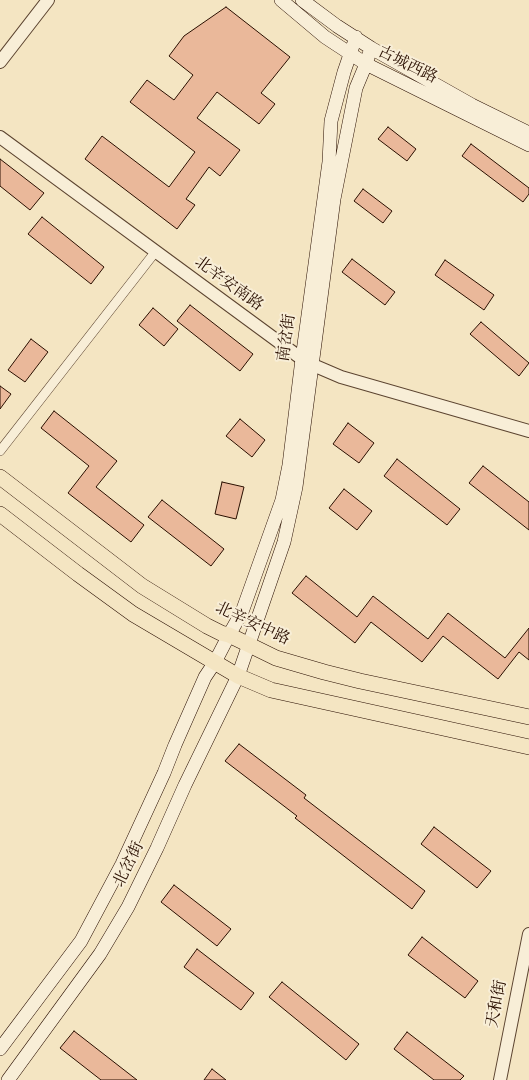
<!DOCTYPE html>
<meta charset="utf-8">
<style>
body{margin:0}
canvas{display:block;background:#f4e5c2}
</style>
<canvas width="529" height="1080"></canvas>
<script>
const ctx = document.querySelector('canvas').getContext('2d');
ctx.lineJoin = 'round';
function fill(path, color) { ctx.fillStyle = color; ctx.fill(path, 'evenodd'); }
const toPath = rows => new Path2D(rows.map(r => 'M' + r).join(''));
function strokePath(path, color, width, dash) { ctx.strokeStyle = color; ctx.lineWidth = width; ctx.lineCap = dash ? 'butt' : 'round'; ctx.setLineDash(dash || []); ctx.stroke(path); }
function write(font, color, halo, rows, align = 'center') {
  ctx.font = font + ' Vollkorn,"Noto Serif SC",serif'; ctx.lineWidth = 4; ctx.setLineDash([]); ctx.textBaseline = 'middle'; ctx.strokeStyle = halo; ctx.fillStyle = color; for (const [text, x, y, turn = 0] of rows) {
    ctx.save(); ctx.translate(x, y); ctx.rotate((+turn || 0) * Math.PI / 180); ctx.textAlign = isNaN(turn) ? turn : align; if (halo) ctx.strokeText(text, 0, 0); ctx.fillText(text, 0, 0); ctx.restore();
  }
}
const building = toPath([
 [226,7,290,57,261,93,275,104,259,124,217,92,197,118,240,150,220,176,209,167,186,199,195,205,177,229,85,159,102,136,169,187,195,152,130,102,147,80,174,100,193,75,169,56,184,36,226,7],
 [388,127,416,149,407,161,378,139,388,127],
 [471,144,529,188,529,194,523,202,462,156,471,144],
 [0,159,44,193,30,210,0,186,0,159],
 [363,189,392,211,383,223,354,201,363,189],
 [42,217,104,267,91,284,28,234,42,217],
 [352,259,395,292,385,305,342,272,352,259],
 [445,260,494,295,484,310,435,275,445,260],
 [190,305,253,354,240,371,177,321,190,305],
 [153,308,178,329,164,346,139,325,153,308],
 [481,322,529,363,519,376,470,334,481,322],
 [31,339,48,352,25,382,8,370,31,339],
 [0,386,11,394,0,409,0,386],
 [54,411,117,461,96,487,144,525,131,542,68,493,89,466,41,428,54,411],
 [240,419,265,440,252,457,226,436,240,419],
 [348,423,374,443,359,463,333,444,348,423],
 [397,459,460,509,447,525,384,476,397,459],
 [483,466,529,502,529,530,469,483,483,466],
 [222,482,244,487,236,519,215,514,222,482],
 [344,489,372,511,357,530,329,508,344,489],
 [162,500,224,549,211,566,148,517,162,500],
 [306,576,357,617,373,596,428,639,448,613,505,658,529,628,529,660,519,652,498,679,443,636,422,662,371,622,355,643,292,593,306,576],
 [239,744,306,795,304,798,425,891,412,909,295,818,297,816,225,761,239,744],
 [434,827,491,871,477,888,421,844,434,827],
 [174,885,231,929,217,946,161,902,174,885],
 [422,937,478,981,465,998,408,955,422,937],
 [197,949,254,993,241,1010,184,967,197,949],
 [282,982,359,1044,346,1060,269,997,282,982],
 [74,1031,137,1080,101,1080,60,1048,74,1031],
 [407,1032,464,1076,460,1080,434,1080,394,1049,407,1032],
 [212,1069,226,1080,204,1080,212,1069]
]);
fill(building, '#eab89a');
strokePath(building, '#2a0f00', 1);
const minor = toPath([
 [0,451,156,251]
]);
const tertiary = toPath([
 [0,62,48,0],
 [0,137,302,359,313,365,341,377,529,431],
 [500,1080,529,934]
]);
const secondary = toPath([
 [281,0,325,37,366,64,529,145],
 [302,0,337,26,371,48,472,105,529,133],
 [0,1049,81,941,122,864,164,773,175,745,205,677,215,662,229,635,242,612,282,500,289,465,302,359,329,162,331,121,344,72,356,37],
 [8,1080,100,954,128,907,157,848,185,785,238,676,284,542,296,487,334,199,356,88,366,64,371,48]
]);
const primary = toPath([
 [0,477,142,586,207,626,221,633,229,635,276,658,324,672,360,681,529,717],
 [0,514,78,574,133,614,238,676,271,690,529,747]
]);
strokePath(minor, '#5c4430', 10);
strokePath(tertiary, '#5c4430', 14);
strokePath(secondary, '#2a0f00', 14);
strokePath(primary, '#2a0f00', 16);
strokePath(minor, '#f8eed7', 9);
strokePath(tertiary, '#f8eed7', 12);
strokePath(secondary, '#f8eed7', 13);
strokePath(primary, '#f4e5c2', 15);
write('16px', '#2a0f00', '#f8eed7', [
 ["古城西路",407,66,26],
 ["北辛安南路",228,285,36],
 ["南岔街",288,338,-82],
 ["北辛安中路",252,625,25],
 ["北岔街",130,865,-64],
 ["天和街",498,1004,-79]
]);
</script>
